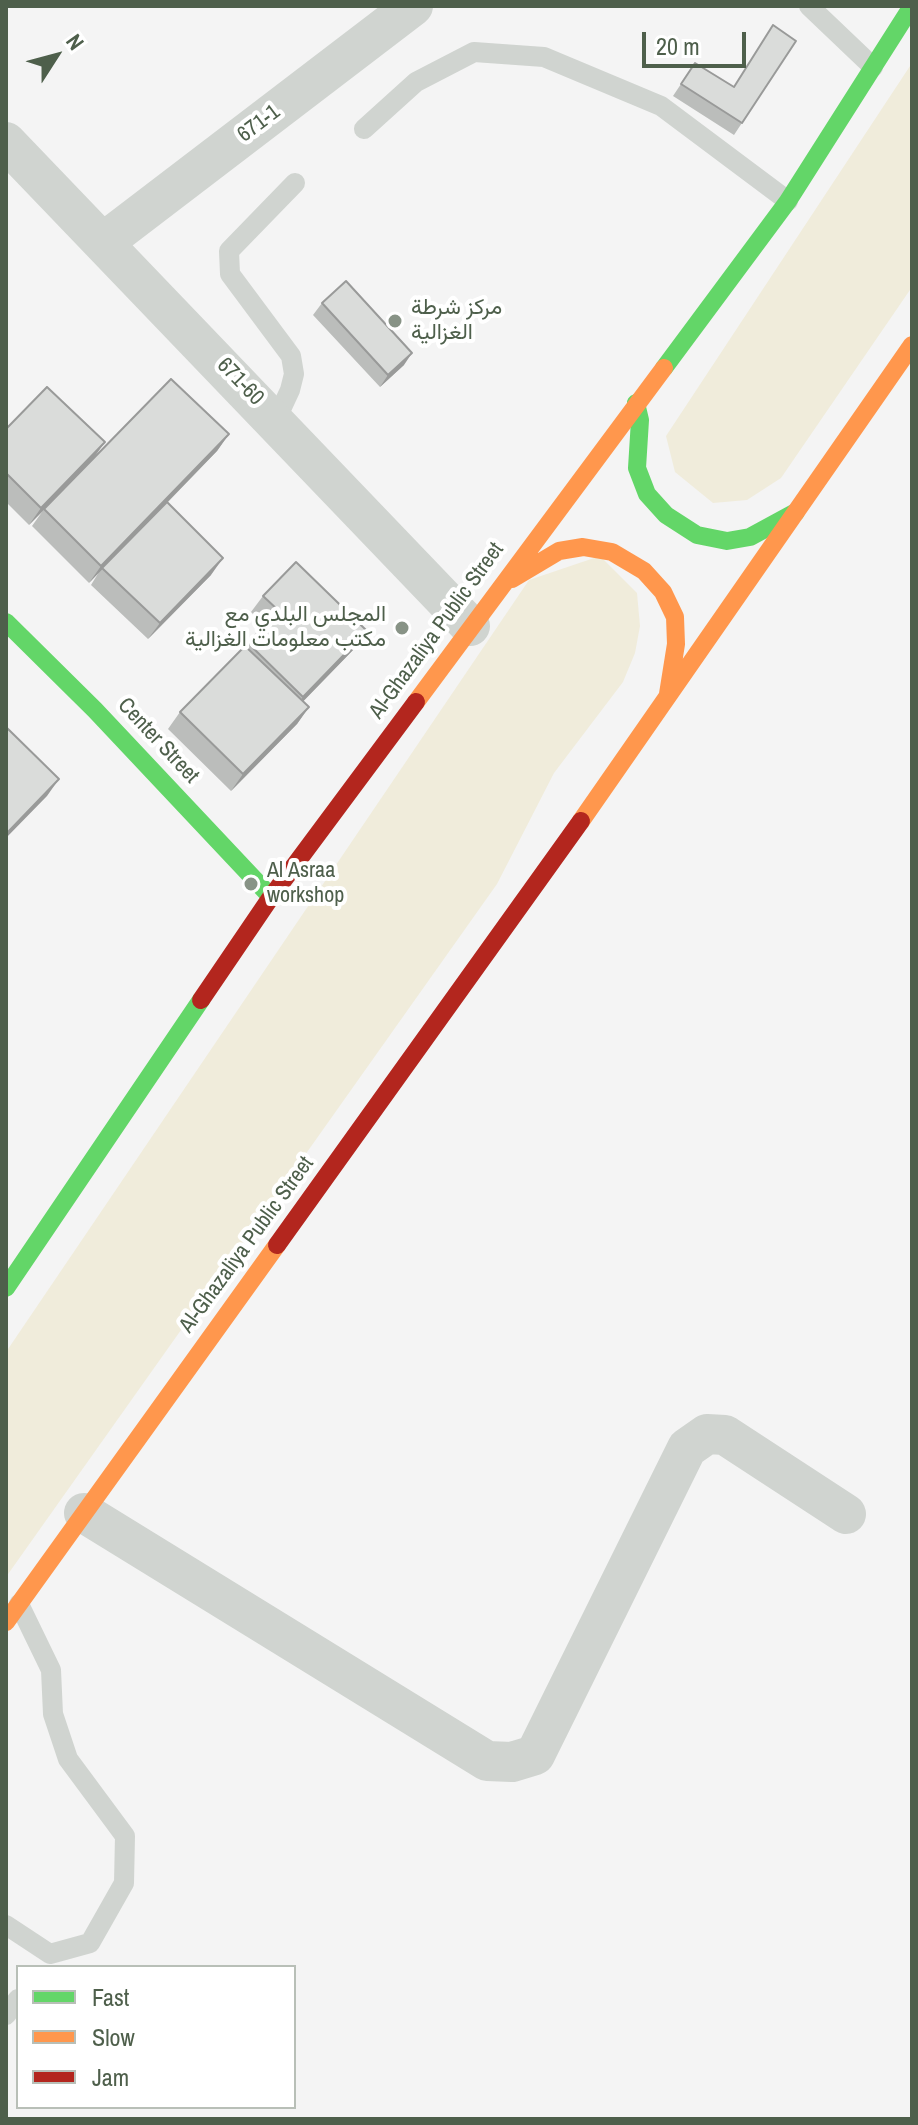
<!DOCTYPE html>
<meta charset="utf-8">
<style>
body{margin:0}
#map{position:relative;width:918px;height:2125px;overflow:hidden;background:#f4f4f4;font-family:"Archivo Narrow",sans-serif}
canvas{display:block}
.frame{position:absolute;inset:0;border:8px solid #4e5f4b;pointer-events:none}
.legend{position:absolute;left:16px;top:1965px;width:280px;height:144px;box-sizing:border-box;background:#fff;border:2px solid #b8bfb7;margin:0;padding:10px 14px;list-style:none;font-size:24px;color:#4e5f4b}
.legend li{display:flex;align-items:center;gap:16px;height:40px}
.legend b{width:40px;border:2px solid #b8bfb7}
.north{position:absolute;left:16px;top:16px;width:80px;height:80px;-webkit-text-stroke:6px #fff;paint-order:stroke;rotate:54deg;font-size:22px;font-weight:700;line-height:32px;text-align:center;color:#4e5f4b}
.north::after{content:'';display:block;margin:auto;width:28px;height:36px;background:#4e5f4b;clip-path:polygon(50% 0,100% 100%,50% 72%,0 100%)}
.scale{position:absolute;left:642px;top:32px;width:104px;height:36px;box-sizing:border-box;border:4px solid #4e5f4b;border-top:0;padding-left:10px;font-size:24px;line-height:28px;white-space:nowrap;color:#4e5f4b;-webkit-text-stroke:6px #fff;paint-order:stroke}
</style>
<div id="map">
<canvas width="918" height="2125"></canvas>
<div class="frame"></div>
<ul class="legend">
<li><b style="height:10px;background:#63d668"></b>Fast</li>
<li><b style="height:10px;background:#ff974d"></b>Slow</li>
<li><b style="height:10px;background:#b3261e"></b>Jam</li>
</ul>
<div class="north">N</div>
<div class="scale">20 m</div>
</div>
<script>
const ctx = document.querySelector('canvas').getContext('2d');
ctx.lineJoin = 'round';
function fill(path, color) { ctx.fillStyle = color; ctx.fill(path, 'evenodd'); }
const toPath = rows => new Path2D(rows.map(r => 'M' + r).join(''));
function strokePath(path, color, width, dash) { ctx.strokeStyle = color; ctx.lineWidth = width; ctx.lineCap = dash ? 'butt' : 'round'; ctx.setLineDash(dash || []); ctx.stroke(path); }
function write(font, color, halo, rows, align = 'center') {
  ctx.font = font + ' "Archivo Narrow",Vazirmatn,sans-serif'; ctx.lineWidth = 8; ctx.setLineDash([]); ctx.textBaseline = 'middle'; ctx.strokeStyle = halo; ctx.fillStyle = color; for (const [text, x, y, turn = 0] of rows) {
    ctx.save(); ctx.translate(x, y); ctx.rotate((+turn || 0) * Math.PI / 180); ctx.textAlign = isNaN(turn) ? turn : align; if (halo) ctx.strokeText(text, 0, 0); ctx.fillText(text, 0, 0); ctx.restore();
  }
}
fill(toPath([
 [912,63,912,287,781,478,747,500,713,503,675,472,666,436],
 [600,556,637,593,640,626,635,653,623,682,554,773,497,884,6,1577,6,1352,529,580]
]), '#f0ecdb');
strokePath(toPath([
 [809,6,873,67],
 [364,129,416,82,474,52,544,57,661,106,788,201],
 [276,420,290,390,294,374,291,356,230,274,229,251,295,183],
 [6,1925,50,1954,90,1943,124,1883,125,1836,68,1759,53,1714,51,1670,19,1604],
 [6,2015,18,1999]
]), '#d0d4d0', 20);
strokePath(toPath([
 [6,142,470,626],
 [104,242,413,6],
 [84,1513,487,1761,512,1762,535,1755,687,1448,707,1434,725,1435,846,1514]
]), '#d0d4d0', 40);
strokePath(toPath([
 [664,368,788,201,912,6],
 [636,403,640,420,637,468,647,494,666,515,697,535,727,541,750,537,796,512],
 [6,622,95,710,271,897],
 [6,1288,201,1000]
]), '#63d668', 18);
strokePath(toPath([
 [512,579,559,551,583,547,612,552,644,571,663,592,675,617,676,644,668,694],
 [416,702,664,368],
 [581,821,912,345],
 [6,1622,277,1245]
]), '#ff974d', 18);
strokePath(toPath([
 [201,1000,271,897,416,702],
 [277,1245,581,821]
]), '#b3261e', 18);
fill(toPath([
 [773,25,796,41,734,135,673,96,695,63,734,87],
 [322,303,404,365,380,387,313,315],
 [6,429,94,457,229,434,217,451,167,503,211,575,148,639,91,585,99,572,89,583,32,526,42,512,29,525,6,502],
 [263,596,355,648,303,701,309,707,297,724,231,791,168,729,180,712,265,626,251,612]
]), '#bbbdbb');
fill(toPath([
 [412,353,404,365,380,387,388,375],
 [229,434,217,451,89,583,101,566],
 [105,442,93,459,29,525,41,508],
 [223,558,211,575,148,639,160,623],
 [367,631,355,648,291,714,303,697],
 [309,707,297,724,231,791,243,774],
 [59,779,47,796,6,838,6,834]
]), '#999a99');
const building = toPath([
 [773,25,796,41,742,123,681,84,695,63,734,87,773,25],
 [346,281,412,353,388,375,322,303,346,281],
 [171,379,229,434,101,566,44,509,171,379],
 [47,387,105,442,41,508,6,473,6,429,47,387],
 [167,502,223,558,160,623,102,568,167,502],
 [296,562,367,631,303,697,248,643,279,611,263,596,296,562],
 [245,646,309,707,243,774,180,712,245,646],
 [6,727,59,779,6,834,6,727]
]);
fill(building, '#dadcda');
strokePath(building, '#999a99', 2);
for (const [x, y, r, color] of [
 [395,321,8,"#889386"],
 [402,628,8,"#889386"],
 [251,884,8,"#889386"]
]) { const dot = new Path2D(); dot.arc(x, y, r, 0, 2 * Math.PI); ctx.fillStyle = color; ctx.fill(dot); strokePath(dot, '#fff', 3); }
write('22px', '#4e5f4b', '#fff', [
 ["671-1",259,124,-37],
 ["671-60",240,382,46],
 ["Al-Ghazaliya Public Street",437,631,-54],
 ["Center Street",158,741,47],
 ["Al-Ghazaliya Public Street",247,1245,-54]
]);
write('22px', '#4e5f4b', '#fff', [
 ["مركز شرطة",411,308],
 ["الغزالية",411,333],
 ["المجلس البلدي مع",386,615,"right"],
 ["مكتب معلومات الغزالية",386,640,"right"],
 ["Al Asraa",267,871],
 ["workshop",267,896]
], 'left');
</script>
